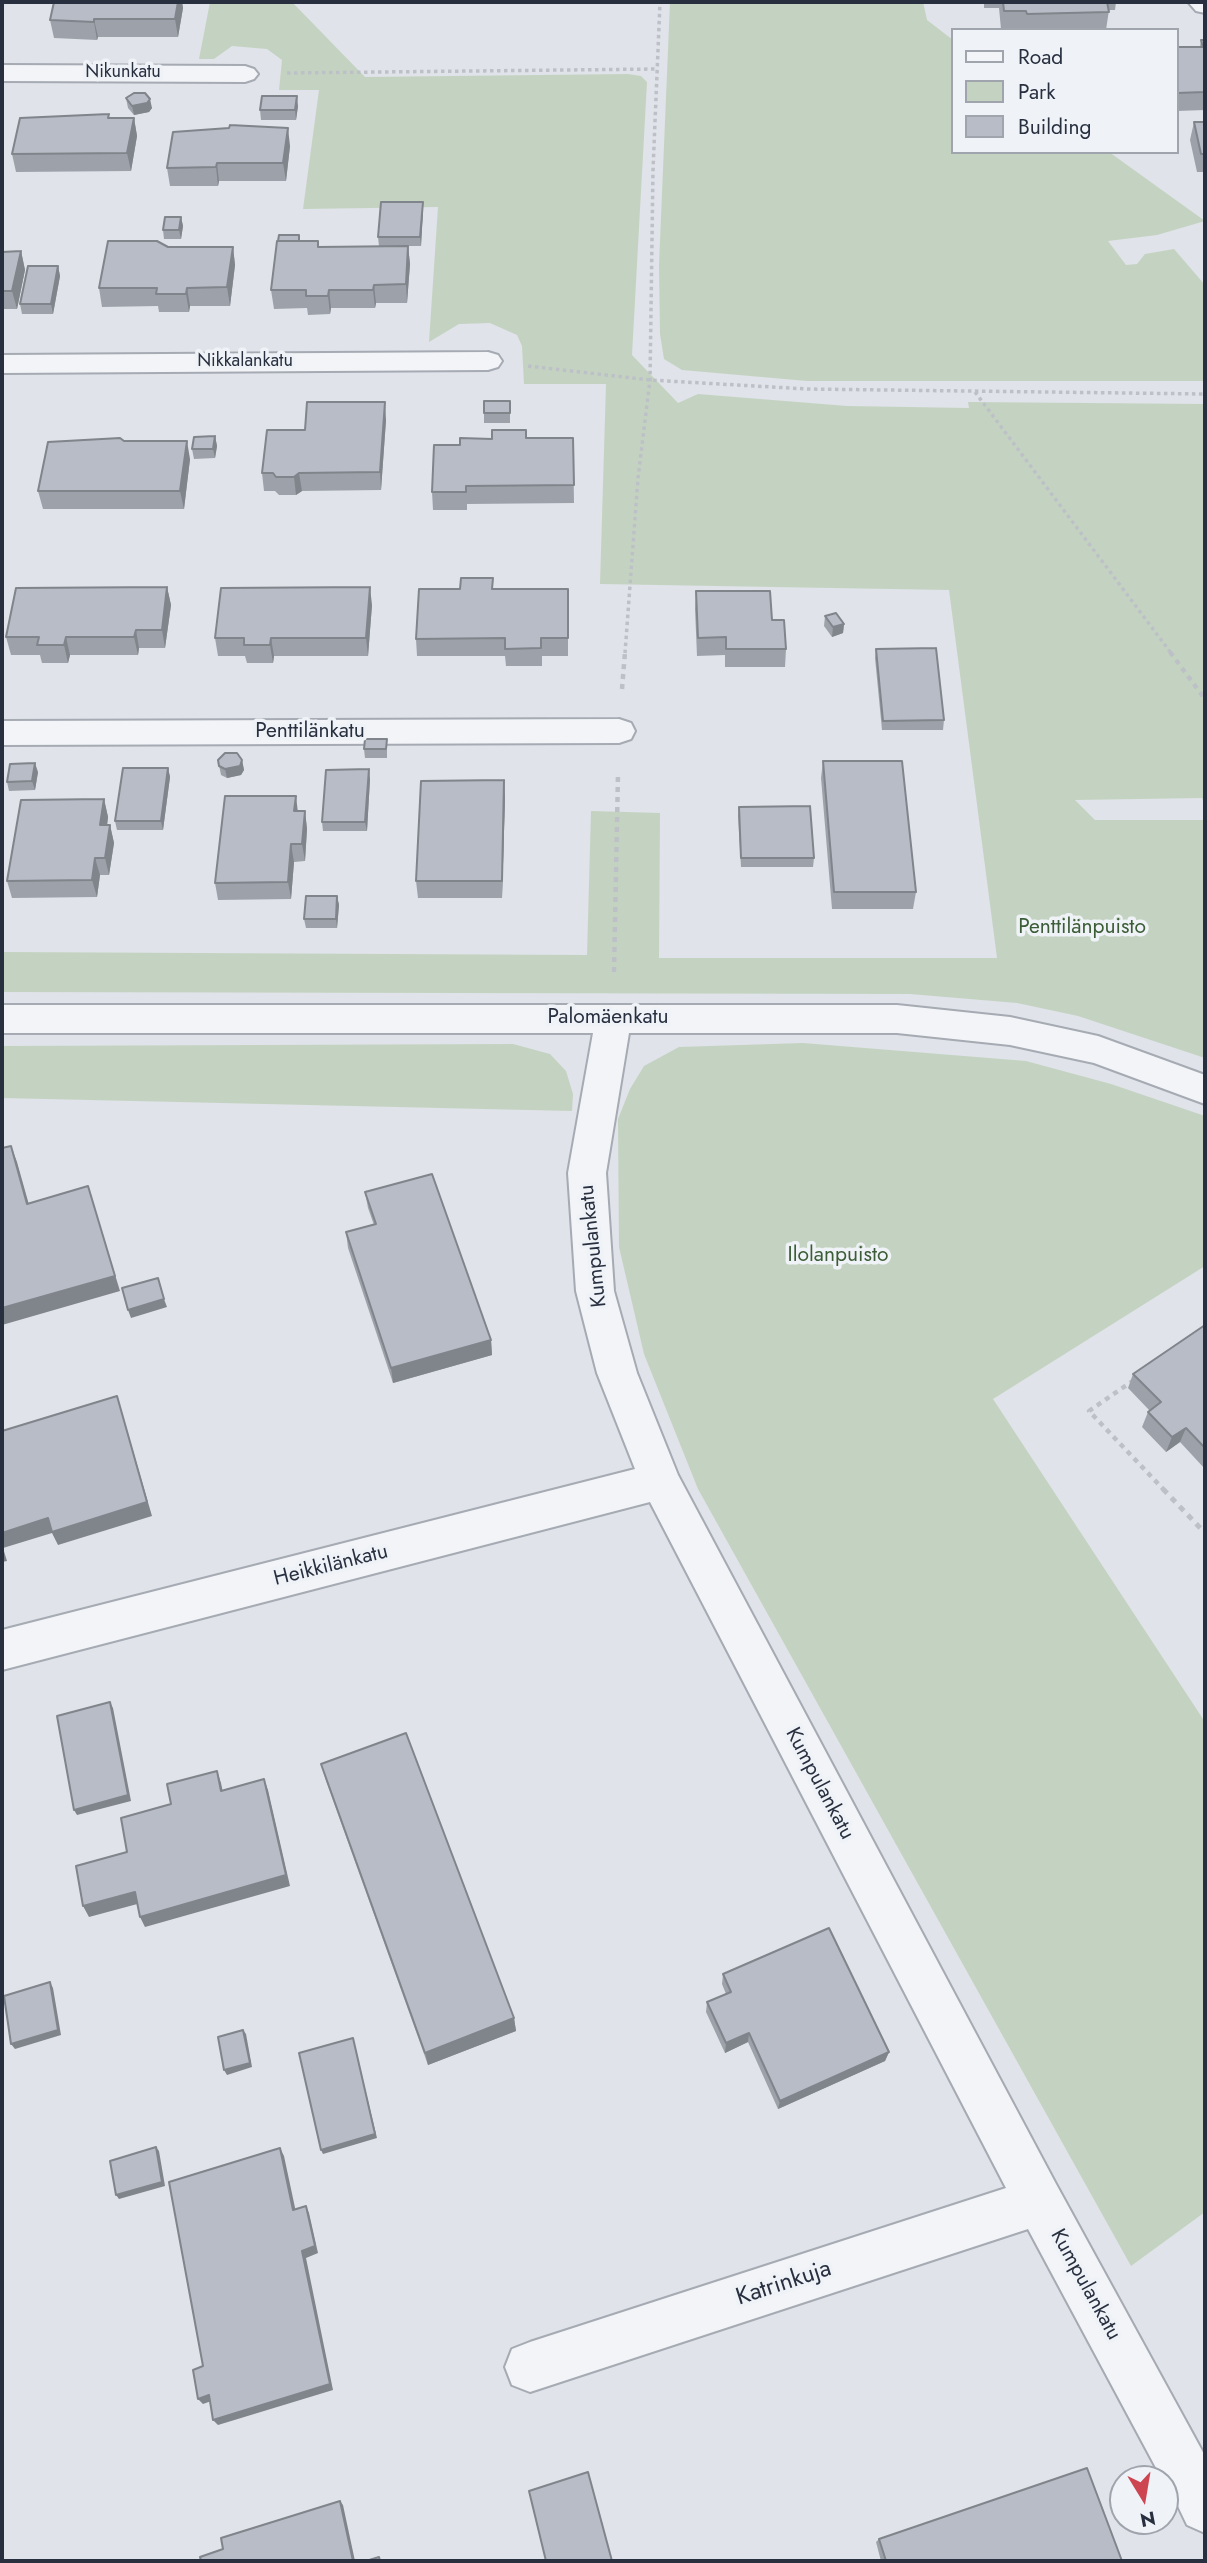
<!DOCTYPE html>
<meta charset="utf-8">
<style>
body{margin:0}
#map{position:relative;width:1207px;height:2563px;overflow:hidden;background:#e0e3e9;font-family:Jost,sans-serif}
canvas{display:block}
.frame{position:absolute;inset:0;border:4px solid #283040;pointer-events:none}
.legend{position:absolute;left:951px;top:28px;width:228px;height:126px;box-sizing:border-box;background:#eff2f6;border:2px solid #9fa4ad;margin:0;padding:9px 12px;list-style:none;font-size:21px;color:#283040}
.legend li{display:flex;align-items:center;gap:14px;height:35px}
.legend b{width:35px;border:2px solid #9fa4ad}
.north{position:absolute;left:1109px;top:2465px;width:70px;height:70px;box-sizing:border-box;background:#eff2f6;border:2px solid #9fa4ad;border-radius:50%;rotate:169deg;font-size:19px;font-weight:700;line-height:28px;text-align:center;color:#283040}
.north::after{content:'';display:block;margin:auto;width:24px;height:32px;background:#ce4552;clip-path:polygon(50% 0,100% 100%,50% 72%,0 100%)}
</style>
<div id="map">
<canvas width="1207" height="2563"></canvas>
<div class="frame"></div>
<ul class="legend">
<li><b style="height:9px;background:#f2f4f7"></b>Road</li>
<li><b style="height:19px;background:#c4d3c1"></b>Park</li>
<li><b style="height:19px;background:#b7bcc6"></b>Building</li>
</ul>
<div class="north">N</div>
</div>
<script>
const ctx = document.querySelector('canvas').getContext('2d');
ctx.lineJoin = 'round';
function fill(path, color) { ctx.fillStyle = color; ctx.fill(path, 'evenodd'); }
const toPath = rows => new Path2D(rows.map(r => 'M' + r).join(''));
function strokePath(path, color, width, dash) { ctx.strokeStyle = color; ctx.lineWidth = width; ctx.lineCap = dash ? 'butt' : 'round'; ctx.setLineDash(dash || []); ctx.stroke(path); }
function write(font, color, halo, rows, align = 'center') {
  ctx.font = font + ' Jost,sans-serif'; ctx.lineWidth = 7; ctx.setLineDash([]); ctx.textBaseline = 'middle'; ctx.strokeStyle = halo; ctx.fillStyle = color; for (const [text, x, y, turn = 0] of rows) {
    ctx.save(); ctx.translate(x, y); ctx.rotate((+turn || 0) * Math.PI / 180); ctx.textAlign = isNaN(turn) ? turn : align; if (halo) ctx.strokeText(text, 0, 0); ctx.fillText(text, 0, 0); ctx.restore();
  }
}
fill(toPath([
 [210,2,292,2,365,77,628,74,641,76,647,82,632,355,678,403,698,394,847,406,969,408,968,402,1205,404,1205,805,1202,798,1075,800,1095,820,1205,820,1205,1058,1078,1016,1017,1003,910,994,2,992,2,952,587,955,591,811,660,813,659,958,997,958,949,590,600,584,606,384,524,384,522,346,517,335,490,323,459,324,429,342,438,207,303,209,319,90,279,90,282,60,267,49,232,46,214,59,199,59],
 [670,2,923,2,927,20,953,40,953,152,1109,152,1205,221,1157,235,1108,241,1126,265,1137,264,1145,254,1174,249,1205,285,1205,381,807,381,682,370,664,359,660,334,659,265],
 [803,1043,1026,1061,1111,1084,1205,1116,1205,1266,993,1399,1205,1722,1205,2212,1131,2266,698,1489,644,1354,619,1247,618,1119,630,1089,644,1066,679,1047],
 [513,1044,550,1054,566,1071,573,1094,572,1111,2,1098,2,1046]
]), '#c4d3c1');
const minor = toPath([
 [1188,2,1205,2,1205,13,1196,11,1188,2],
 [2,65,245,66,254,69,258,74,254,79,245,82,2,81,2,65],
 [488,352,498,355,502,361,498,367,488,370,2,373,2,355,488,352],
 [619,719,631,723,635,731,631,739,619,743,2,745,2,721,619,719],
 [2,1005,897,1005,1010,1017,1098,1036,1205,1075,1205,1104,1094,1063,1010,1045,897,1033,629,1033,606,1173,614,1291,637,1373,678,1475,1056,2184,1205,2456,1205,2533,1187,2525,1165,2479,1162,2479,1028,2229,530,2392,512,2385,505,2367,512,2349,530,2342,1006,2188,650,1502,2,1670,2,1630,635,1469,597,1373,576,1291,568,1173,593,1033,2,1033,2,1005]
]);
strokePath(minor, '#a5aab3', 4);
strokePath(toPath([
 [287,73,657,69],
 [528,366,650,380,807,389,1205,394],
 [975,392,1171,653],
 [625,653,638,478,650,380,653,170,660,2]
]), '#bdc1c7', 3.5, [3.5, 3.5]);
strokePath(toPath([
 [1170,652,1205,699],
 [622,689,625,652],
 [614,972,618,774],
 [1134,1380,1089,1411,1164,1490]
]), '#bdc1c7', 4.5, [5, 5]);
strokePath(toPath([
 [1163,1489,1205,1533]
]), '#bdc1c7', 5, [6, 6]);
fill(minor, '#f2f4f7');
fill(toPath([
 [54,2,182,2,183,8,178,37,98,37,97,40,54,38,50,20],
 [984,2,1116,2,1115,10,1109,10,1106,30,1024,30,1024,29,1001,29,999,8,984,8],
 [1201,40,1205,40,1205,110,1177,111,1177,47,1200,47],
 [126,98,152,108,149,112,134,115,128,108],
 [298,106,296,120,261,120,260,110],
 [134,118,137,136,131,171,16,172,12,154],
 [1194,122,1205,122,1205,172,1197,172,1190,140],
 [229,128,290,146,286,181,219,181,218,186,170,186,167,168],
 [423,211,421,246,408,246,410,264,407,303,376,303,375,308,331,308,330,314,308,315,307,308,274,309,271,290,299,235,300,241,318,241,319,247,379,246,378,237],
 [181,217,183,226,181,239,164,239,163,230],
 [168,247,233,247,235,265,230,306,190,306,189,312,159,312,158,306,102,307,99,288],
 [21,251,25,270,17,309,2,309,2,252],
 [58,266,60,276,53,314,22,314,20,304],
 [510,411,510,423,484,423,484,413],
 [386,420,381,490,302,491,296,495,279,495,275,491,264,491,262,473,305,430],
 [215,436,217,446,215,458,194,459,192,449],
 [526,438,573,438,574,503,467,504,467,510,433,510,432,492,460,445],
 [124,441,190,459,184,509,43,509,38,491],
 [493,578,493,589,568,589,568,656,542,656,542,666,506,666,505,656,417,656,416,639,460,589],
 [167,587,171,605,165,648,139,648,138,655,70,655,68,663,42,663,40,655,11,655,6,637],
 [696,591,772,620,786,649,785,667,725,667,725,655,697,656,695,609],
 [372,605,368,656,274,656,273,663,247,663,245,656,218,656,215,638],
 [825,616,844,624,843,633,832,637,824,626],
 [876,649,944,720,943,730,882,730,875,658],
 [387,739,387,758,365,758,364,749],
 [218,760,242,760,244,770,241,775,227,778,221,775],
 [823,761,916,892,913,909,832,909,821,778],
 [168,768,170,777,163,830,117,830,115,821],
 [38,772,35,790,9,791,7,782],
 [370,779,367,831,323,831,322,822],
 [504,780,505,798,502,898,418,898,416,881],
 [104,799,108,817,107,825,110,825,114,843,109,875,100,875,97,897,12,898,7,881],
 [739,807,814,858,813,867,741,867,738,816],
 [298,811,305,811,307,829,305,861,294,862,291,899,218,900,215,883],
 [337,896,339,905,337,928,306,928,304,919],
 [365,1192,491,1340,492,1355,393,1383,348,1248,346,1232,374,1225,368,1208],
 [1205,1325,1205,1469,1180,1442,1166,1452,1142,1427,1148,1412,1150,1411,1128,1388,1133,1374],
 [321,1764,514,2018,516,2031,428,2065,326,1781],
 [723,1974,889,2052,885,2061,778,2109,748,2042,725,2053,706,2012,707,2002,726,1994,722,1984],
 [879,2539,1122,2561,881,2561,876,2542]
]), '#9da2aa');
fill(toPath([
 [178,2,182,2,183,8,178,37,175,19],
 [94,19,98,37,97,40,94,22],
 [297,96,298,106,296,120,295,110],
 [150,99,152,108,149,112,134,115,132,106],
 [134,118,137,136,131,171,127,153],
 [288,128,290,146,286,181,283,163],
 [217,163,219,181,218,186,216,167],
 [423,202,423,211,421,246,420,237],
 [181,217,183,226,181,239,179,230],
 [408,246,410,264,407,303,406,284],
 [233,247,235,265,230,306,227,287],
 [21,251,25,270,17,309,12,291],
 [58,266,60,276,53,314,51,304],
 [374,285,376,303,375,308,373,290],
 [187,288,190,306,189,312,186,294],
 [329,290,331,308,330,314,328,296],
 [385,402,386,420,381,490,380,472],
 [215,436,217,446,215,458,213,449],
 [187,441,190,459,184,509,180,491],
 [299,473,302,491,296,495,294,477],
 [167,587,171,605,165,648,162,630],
 [370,587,372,605,368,656,366,638],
 [844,624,843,633,832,637,833,627],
 [136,630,139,648,138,655,134,637],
 [66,637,70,655,68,663,64,645],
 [271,638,274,656,273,663,270,645],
 [242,760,244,770,241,775,227,778,225,769],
 [35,763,38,772,35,790,32,781],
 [168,768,170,777,163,830,161,821],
 [369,769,370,779,367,831,365,822],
 [504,780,505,798,502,898,502,881],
 [296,796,298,813,294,811],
 [104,799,108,817,105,843,100,825],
 [305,811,307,829,305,861,302,844],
 [110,825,114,843,109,875,105,858],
 [291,844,294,862,291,899,288,882],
 [95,858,100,875,97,897,92,880],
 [337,896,339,905,337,928,336,919],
 [11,1146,17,1162,33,1219,27,1204],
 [88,1186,120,1291,2,1325,2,1308],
 [164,1299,167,1307,131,1318,128,1310],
 [491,1340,492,1355,393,1383,391,1368],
 [117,1396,152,1516,58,1545,52,1533,3,1548,7,1561,2,1562,2,1533],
 [1186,1428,1180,1442,1166,1452,1172,1437],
 [110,1702,113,1708,131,1801,77,1815,74,1810],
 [217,1771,221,1783,225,1802,221,1791],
 [264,1779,268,1790,290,1886,145,1927,140,1917],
 [135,1892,141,1903,89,1917,83,1906],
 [50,1982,53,1988,61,2035,15,2049,11,2044],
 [514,2018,516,2031,428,2065,425,2053],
 [243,2030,246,2034,252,2067,227,2075,224,2070],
 [749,2033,748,2042,725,2053,726,2043],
 [354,2043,377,2138,323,2154,321,2150],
 [889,2052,885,2061,778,2109,780,2101],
 [156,2147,159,2151,165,2186,119,2199,116,2195],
 [280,2148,284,2156,297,2217,293,2210],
 [306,2206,309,2213,318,2253,306,2258,333,2390,218,2425,213,2420],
 [209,2395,214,2400,203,2404,198,2399],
 [340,2501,343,2505,355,2561,353,2561]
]), '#80848b');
const building = toPath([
 [54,2,178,2,175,19,94,19,94,22,50,20,54,2],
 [1003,2,1107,2,1109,12,1027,14,1026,11,1004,11,1003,2],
 [1201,40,1205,40,1205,92,1177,93,1177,47,1203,47,1201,40],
 [134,93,145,93,150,99,147,103,132,106,126,98,134,93],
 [262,96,297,96,295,110,260,110,262,96],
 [109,114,108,118,134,118,127,153,12,154,20,118,109,114],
 [1194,122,1205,122,1205,154,1201,154,1194,122],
 [230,125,288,128,283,163,217,163,216,167,167,168,173,132,229,128,230,125],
 [381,202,423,202,420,237,378,237,381,202],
 [165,217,181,217,179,230,163,230,165,217],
 [279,235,299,235,299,241,278,241,279,235],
 [108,241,157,241,168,247,233,247,227,287,187,288,186,294,156,294,157,288,99,288,108,241],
 [277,241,318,241,318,247,408,246,406,284,374,285,373,290,329,290,328,296,306,296,306,290,271,290,277,241],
 [21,251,12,291,2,291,2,252,21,251],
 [28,266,58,266,51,304,20,304,28,266],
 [484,401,510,401,510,413,484,413,484,401],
 [307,402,385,402,380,472,299,473,294,477,276,477,273,473,262,473,267,430,305,430,307,402],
 [492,430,526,430,526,438,573,438,574,485,466,486,466,492,432,492,434,445,460,445,460,438,492,439,492,430],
 [215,436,213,449,192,449,194,437,215,436],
 [120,438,124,441,187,441,180,491,38,491,48,442,120,438],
 [461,578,493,578,492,589,568,589,568,638,541,638,541,648,505,649,505,638,416,639,419,589,460,589,461,578],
 [167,587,162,630,136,630,134,637,66,637,64,645,37,645,39,637,6,637,16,588,167,587],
 [370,587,366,638,271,638,270,645,244,645,244,638,215,638,221,588,370,587],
 [696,591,770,591,772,620,784,620,786,649,726,649,726,637,698,638,696,591],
 [836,613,844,624,833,627,825,616,836,613],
 [936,648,944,720,883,721,876,649,936,648],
 [365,739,387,739,386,749,364,749,365,739],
 [225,753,237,753,242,760,240,766,225,769,219,766,218,760,225,753],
 [823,761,902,761,916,892,834,892,823,761],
 [35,763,32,781,7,782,10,764,35,763],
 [123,768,168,768,161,821,115,821,123,768],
 [369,769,365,822,322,822,326,770,369,769],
 [504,780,502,881,416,881,421,781,504,780],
 [225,796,296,796,294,811,305,811,302,844,291,844,288,882,215,883,225,796],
 [104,799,100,825,110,825,105,858,95,858,92,880,7,881,21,800,104,799],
 [810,806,814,858,741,858,739,807,810,806],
 [306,896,337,896,336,919,304,919,306,896],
 [11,1146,27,1204,88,1186,115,1276,2,1308,2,1148,11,1146],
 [432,1174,491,1340,391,1368,346,1232,376,1224,365,1192,432,1174],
 [158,1278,164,1299,128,1310,122,1288,158,1278],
 [1205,1325,1205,1448,1186,1428,1172,1437,1148,1412,1161,1402,1133,1374,1205,1325],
 [117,1396,147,1502,52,1532,48,1518,2,1533,2,1431,117,1396],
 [110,1702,128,1795,74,1810,57,1716,110,1702],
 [406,1733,514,2018,425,2053,321,1764,406,1733],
 [217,1771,221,1791,264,1779,286,1875,140,1917,135,1892,83,1906,76,1866,127,1852,121,1818,171,1804,167,1784,217,1771],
 [829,1928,889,2052,780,2101,749,2033,726,2043,707,2002,731,1992,723,1974,829,1928],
 [50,1982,58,2030,11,2044,4,1996,50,1982],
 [243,2030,250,2063,224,2070,218,2037,243,2030],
 [353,2038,375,2134,321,2150,299,2053,353,2038],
 [156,2147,162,2182,116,2195,110,2161,156,2147],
 [280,2148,293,2210,306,2206,315,2246,302,2251,330,2384,213,2420,209,2395,198,2399,193,2370,203,2366,169,2182,280,2148],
 [1087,2468,1122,2561,886,2561,879,2539,1087,2468],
 [588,2472,612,2561,546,2561,529,2491,588,2472],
 [340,2501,353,2561,201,2561,200,2557,223,2549,221,2538,340,2501],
 [379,2557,380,2561,366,2561,379,2557]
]);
fill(building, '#b7bcc6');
strokePath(building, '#80848b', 2);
write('18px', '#283040', '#eff2f6', [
 ["Nikunkatu",123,73],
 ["Nikkalankatu",245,362]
]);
write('21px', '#283040', '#eff2f6', [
 ["Penttilänkatu",310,732],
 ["Palomäenkatu",608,1018],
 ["Kumpulankatu",594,1246,-96],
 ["Heikkilänkatu",331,1566,-14],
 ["Kumpulankatu",819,1784,62],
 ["Kumpulankatu",1085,2285,61]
]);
write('21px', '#3b5c36', '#eff2f6', [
 ["Penttilänpuisto",1082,928],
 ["Ilolanpuisto",838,1256]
]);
write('24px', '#283040', '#eff2f6', [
 ["Katrinkuja",784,2284,-18]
]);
</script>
